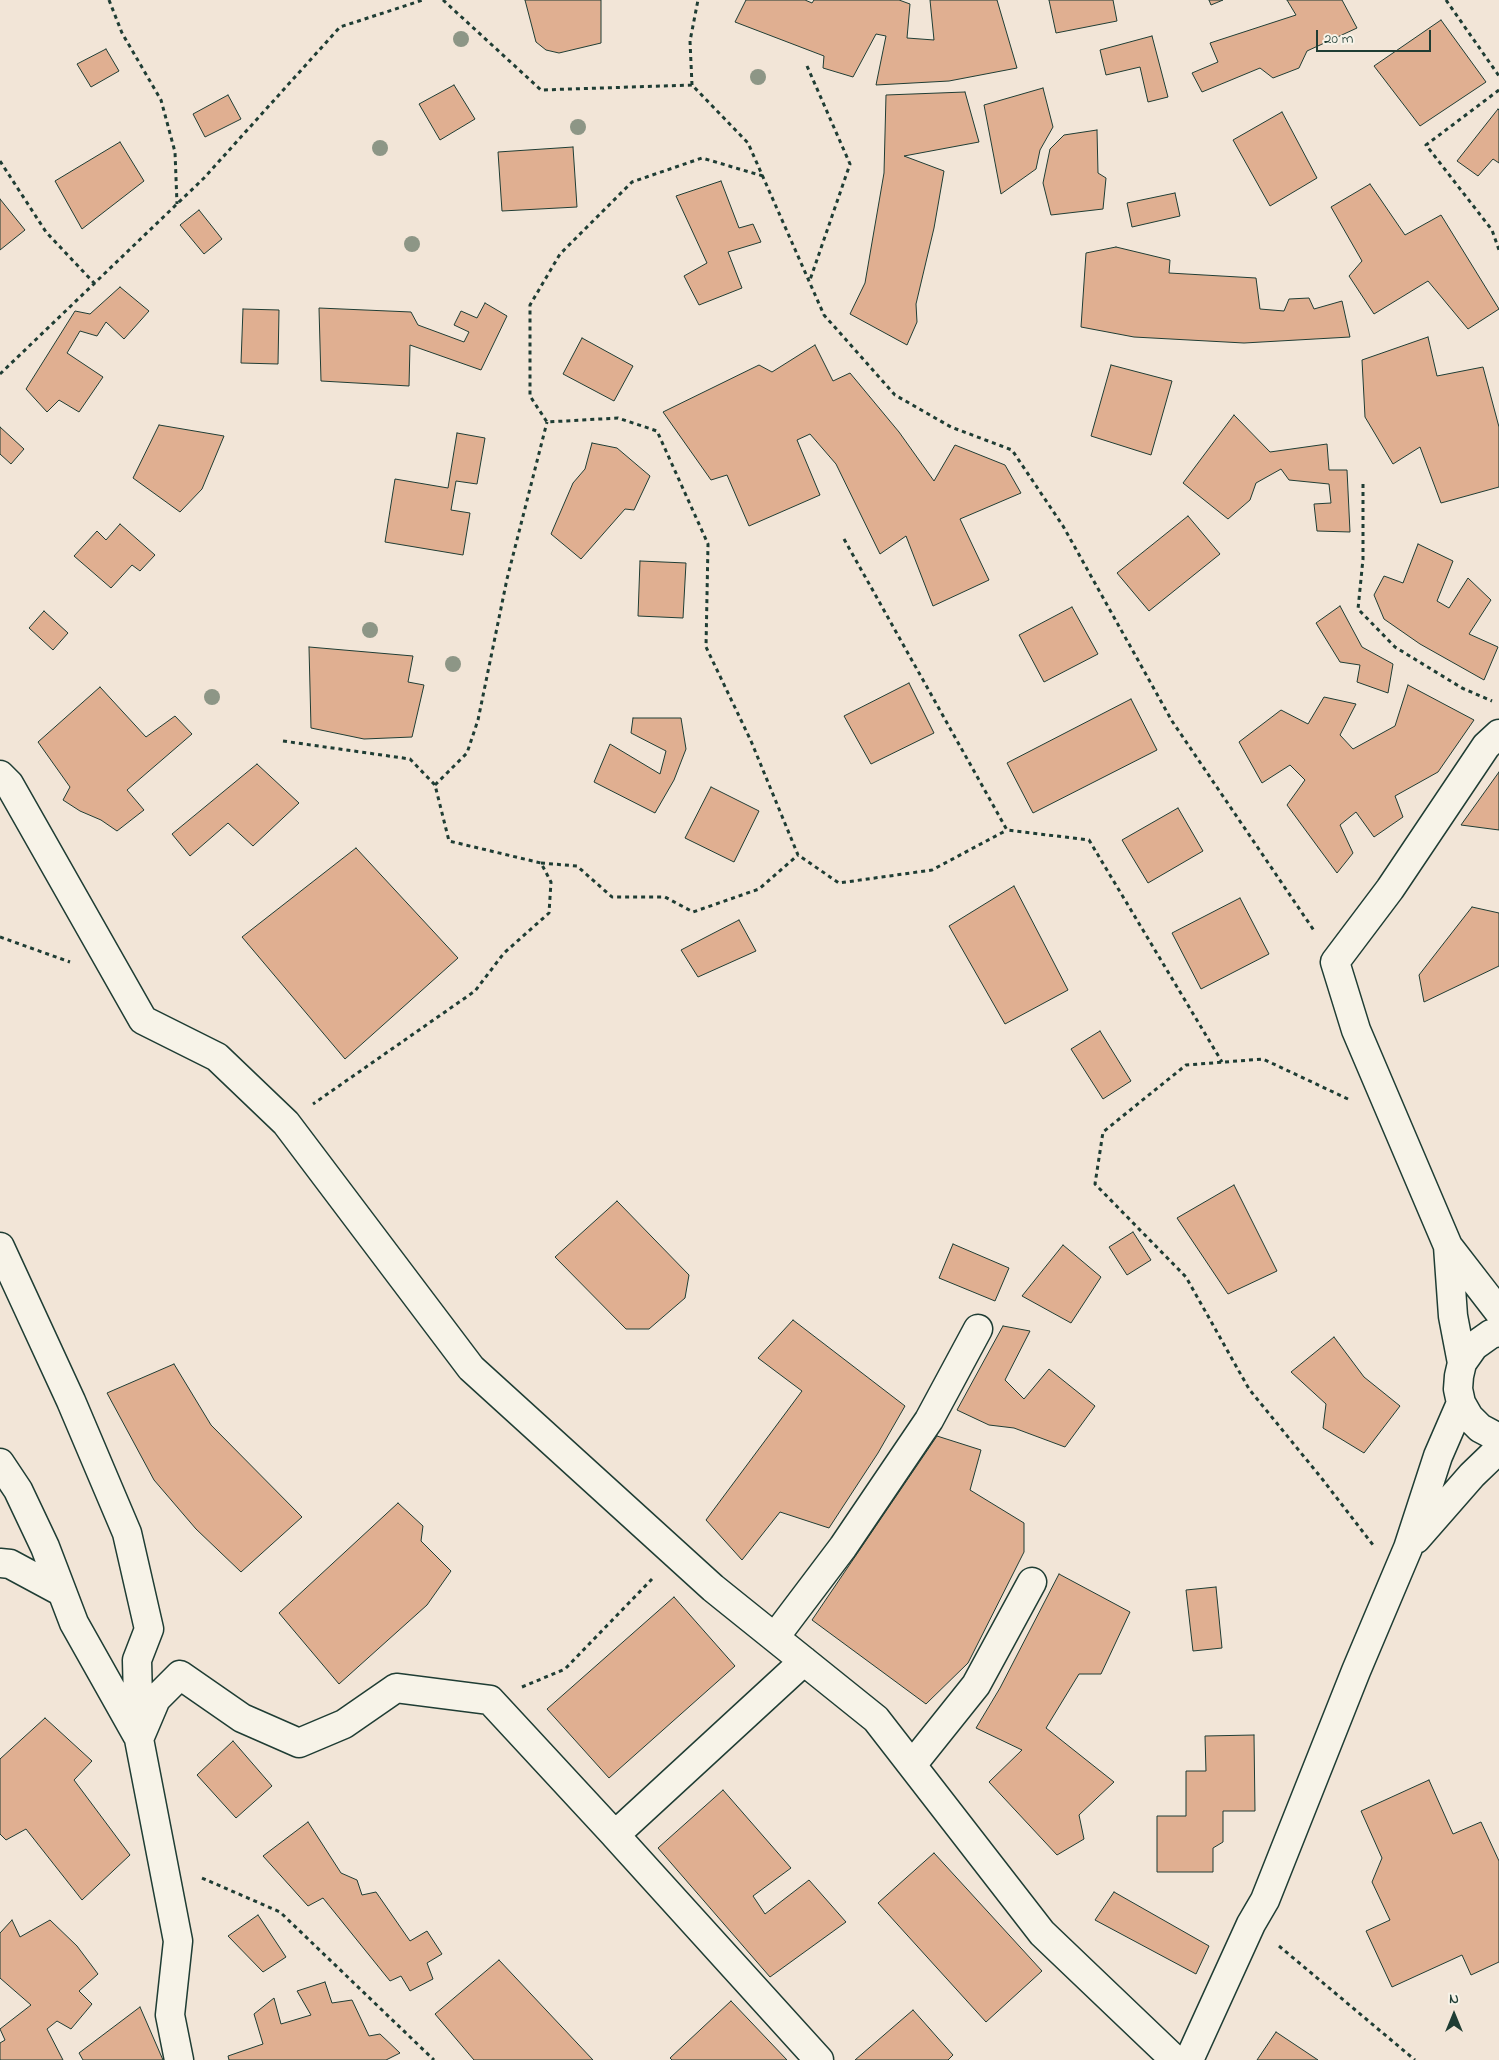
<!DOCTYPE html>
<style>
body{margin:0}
#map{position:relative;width:1499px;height:2060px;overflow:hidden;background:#f2e5d7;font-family:"Indie Flower",sans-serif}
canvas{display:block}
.north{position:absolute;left:1429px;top:1990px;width:50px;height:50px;-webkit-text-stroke:4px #f7f3e8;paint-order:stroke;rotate:0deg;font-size:14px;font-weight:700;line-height:20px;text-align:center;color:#1f3d34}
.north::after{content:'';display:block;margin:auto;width:18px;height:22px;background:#1f3d34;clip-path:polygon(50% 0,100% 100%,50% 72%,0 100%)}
.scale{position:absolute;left:1316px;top:30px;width:115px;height:22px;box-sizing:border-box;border:2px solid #1f3d34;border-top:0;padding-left:6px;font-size:15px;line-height:18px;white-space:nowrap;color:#1f3d34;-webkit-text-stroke:4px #f7f3e8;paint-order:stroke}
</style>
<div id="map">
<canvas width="1499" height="2060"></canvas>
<div class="north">N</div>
<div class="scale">20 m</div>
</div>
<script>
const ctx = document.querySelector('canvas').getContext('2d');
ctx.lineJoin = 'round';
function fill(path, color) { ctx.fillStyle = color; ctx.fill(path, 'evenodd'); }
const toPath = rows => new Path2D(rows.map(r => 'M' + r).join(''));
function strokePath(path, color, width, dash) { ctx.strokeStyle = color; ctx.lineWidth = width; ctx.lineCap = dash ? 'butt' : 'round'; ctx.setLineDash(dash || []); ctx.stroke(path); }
const building = toPath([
 [525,0,601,0,601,43,559,53,546,50,536,42,525,0],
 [746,0,805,0,812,3,814,0,899,0,910,4,907,38,934,40,930,0,997,0,1017,68,949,81,876,85,886,36,876,34,853,77,823,68,824,56,735,22,746,0],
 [1049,0,1113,0,1117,21,1056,33,1049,0],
 [1209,0,1223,0,1211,5,1209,0],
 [1287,0,1342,0,1357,28,1307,51,1299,68,1273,78,1260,68,1202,92,1192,73,1218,62,1210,43,1296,15,1287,0],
 [1441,20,1486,82,1420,126,1374,66,1441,20],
 [1152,36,1168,97,1148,102,1140,67,1106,75,1100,50,1152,36],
 [106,49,119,71,91,87,77,64,106,49],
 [454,85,475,119,440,140,419,104,454,85],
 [1043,88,1053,127,1040,150,1036,169,1001,194,984,105,1043,88],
 [965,92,979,142,904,156,944,171,934,228,916,304,917,322,907,345,850,314,865,283,884,173,886,95,965,92],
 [228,95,241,119,205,137,193,114,228,95],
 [1498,109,1499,110,1499,163,1493,159,1478,176,1457,161,1498,109],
 [1282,112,1317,178,1270,206,1233,140,1282,112],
 [1097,130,1098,173,1106,178,1103,209,1051,215,1043,183,1050,149,1064,135,1097,130],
 [120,142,144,181,82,229,55,181,120,142],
 [573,147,577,207,502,211,498,152,573,147],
 [721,181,739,228,753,224,761,242,728,252,742,288,699,305,684,276,707,263,676,196,721,181],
 [1370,184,1405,235,1441,215,1499,309,1468,329,1428,281,1374,314,1349,276,1362,261,1331,207,1370,184],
 [1175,193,1180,216,1132,227,1127,203,1175,193],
 [0,199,25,230,0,250,0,199],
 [199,210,222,239,204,254,180,225,199,210],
 [1116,247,1170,260,1169,273,1256,278,1260,309,1284,311,1289,299,1309,298,1314,309,1342,301,1350,337,1244,343,1134,337,1081,327,1086,253,1116,247],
 [120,287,149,311,124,339,106,322,97,336,80,331,67,353,103,377,79,412,59,400,47,412,26,389,75,311,90,314,120,287],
 [485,303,507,316,481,370,410,345,409,386,321,381,319,308,411,312,418,325,464,342,469,332,454,325,461,311,477,318,485,303],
 [243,309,279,310,278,364,241,363,243,309],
 [1428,337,1437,376,1483,367,1499,427,1499,487,1441,503,1420,447,1393,464,1365,417,1362,360,1428,337],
 [582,338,633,366,614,401,563,374,582,338],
 [815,345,833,381,850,373,899,432,934,481,955,445,1005,465,1021,493,960,519,989,580,933,606,906,536,880,554,836,464,810,434,797,440,820,495,749,526,727,475,711,480,663,412,759,365,772,372,815,345],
 [1111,365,1172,381,1151,455,1091,436,1111,365],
 [1234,415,1270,452,1327,444,1329,470,1347,470,1350,532,1317,531,1314,504,1331,503,1329,484,1289,480,1281,469,1256,483,1250,500,1228,519,1183,483,1234,415],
 [159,425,224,436,202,489,180,512,133,478,159,425],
 [0,427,24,449,11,464,0,454,0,427],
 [457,433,485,438,477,484,456,481,451,510,470,513,463,555,385,542,395,479,448,488,457,433],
 [592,443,617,448,650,476,634,510,625,509,581,559,551,534,573,483,585,469,592,443],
 [1188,516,1220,554,1149,611,1117,573,1188,516],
 [120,524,155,555,140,571,132,565,111,588,74,556,97,531,106,540,120,524],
 [1418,544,1453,561,1437,601,1449,608,1468,578,1491,600,1469,634,1498,647,1484,680,1420,644,1384,619,1374,595,1384,576,1403,583,1418,544],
 [640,561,686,563,683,618,638,616,640,561],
 [1340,606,1362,647,1393,664,1388,693,1357,682,1360,665,1340,662,1316,623,1340,606],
 [1072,607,1098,654,1044,682,1019,635,1072,607],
 [44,611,68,633,53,650,29,628,44,611],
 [309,647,413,656,408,682,424,685,412,737,364,739,311,728,309,647],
 [909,683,934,733,871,764,844,716,909,683],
 [1408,685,1474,720,1438,772,1395,796,1403,817,1374,837,1356,812,1340,825,1353,853,1337,873,1287,805,1305,780,1290,765,1262,783,1239,742,1281,710,1308,724,1324,697,1356,704,1340,735,1353,749,1395,726,1408,685],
 [100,687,146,737,175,716,192,734,127,790,144,810,117,831,101,820,80,811,63,800,70,787,38,742,100,687],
 [1131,699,1157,750,1033,813,1007,763,1131,699],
 [633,718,681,718,686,749,674,780,655,813,594,782,610,744,660,774,666,751,631,733,633,718],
 [257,764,299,803,253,846,228,823,190,856,172,834,257,764],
 [1499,772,1499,830,1461,825,1499,772],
 [711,787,759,811,734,862,685,838,711,787],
 [1178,808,1203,851,1148,883,1122,840,1178,808],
 [356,848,458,958,345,1059,242,937,356,848],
 [1014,886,1068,990,1005,1024,949,926,1014,886],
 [1240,898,1269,954,1201,989,1172,933,1240,898],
 [1472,907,1499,913,1499,966,1424,1002,1419,975,1472,907],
 [739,920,756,951,698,977,681,950,739,920],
 [1100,1031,1131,1081,1103,1099,1071,1049,1100,1031],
 [1234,1185,1277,1271,1228,1294,1177,1218,1234,1185],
 [617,1201,689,1275,685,1298,649,1329,626,1329,555,1257,617,1201],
 [1133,1232,1151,1260,1127,1275,1109,1247,1133,1232],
 [953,1244,1009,1268,995,1301,939,1278,953,1244],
 [1063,1245,1101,1277,1071,1323,1022,1296,1063,1245],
 [793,1320,905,1406,878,1453,829,1528,780,1512,742,1560,706,1520,802,1391,758,1358,793,1320],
 [1003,1326,1030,1331,1005,1380,1024,1399,1049,1369,1095,1406,1065,1447,1014,1428,989,1425,957,1410,1003,1326],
 [1334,1337,1364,1377,1400,1406,1364,1453,1323,1428,1326,1404,1291,1372,1334,1337],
 [174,1364,211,1425,302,1517,241,1572,196,1529,154,1480,107,1393,174,1364],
 [937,1436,981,1450,970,1490,1024,1523,1024,1552,968,1663,926,1704,812,1620,937,1436],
 [398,1503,423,1526,421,1541,451,1571,427,1605,339,1684,279,1613,398,1503],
 [1059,1574,1130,1612,1101,1674,1079,1674,1046,1728,1114,1782,1079,1815,1084,1839,1057,1855,989,1782,1022,1750,976,1728,1000,1688,1059,1574],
 [1216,1587,1222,1648,1193,1651,1186,1590,1216,1587],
 [674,1597,735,1666,609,1778,547,1709,674,1597],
 [45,1718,92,1761,74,1780,130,1855,82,1900,26,1829,6,1840,0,1834,0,1759,45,1718],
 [1254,1735,1255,1811,1223,1811,1223,1842,1213,1848,1213,1872,1157,1872,1157,1816,1186,1816,1186,1771,1206,1771,1205,1736,1254,1735],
 [233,1741,272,1786,236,1818,197,1775,233,1741],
 [1429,1780,1453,1834,1481,1822,1499,1861,1499,1962,1471,1975,1462,1955,1392,1987,1366,1931,1390,1920,1372,1882,1382,1858,1361,1811,1429,1780],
 [723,1790,791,1868,753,1896,765,1914,809,1880,846,1922,770,1977,658,1848,723,1790],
 [308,1822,341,1873,357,1880,362,1895,376,1892,410,1941,427,1931,442,1954,427,1963,433,1979,410,1991,401,1976,390,1981,323,1898,308,1906,263,1856,308,1822],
 [934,1853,1042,1971,986,2022,878,1903,934,1853],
 [1114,1892,1209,1946,1196,1974,1095,1920,1114,1892],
 [258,1915,286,1957,263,1972,228,1936,258,1915],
 [12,1920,20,1937,50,1920,77,1946,98,1974,79,1991,92,2004,71,2029,57,2021,47,2029,63,2060,0,2060,0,2043,5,2040,0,2029,31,2005,0,1978,0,1933,12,1920],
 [499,1960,593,2060,474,2060,435,2014,499,1960],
 [325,1982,332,2003,352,2000,369,2036,380,2034,400,2053,386,2060,229,2060,228,2056,263,2044,254,2014,274,1998,281,2024,311,2015,297,1991,325,1982],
 [731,2001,787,2060,672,2060,670,2058,731,2001],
 [140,2007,163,2060,83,2060,79,2053,140,2007],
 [913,2010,953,2055,948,2060,855,2060,913,2010],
 [1276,2032,1318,2060,1257,2060,1276,2032]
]);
fill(building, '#e0af91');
strokePath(building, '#1f3d34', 1);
const minor = toPath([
 [1499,734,1486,746,1390,889,1335,962,1356,1030,1448,1246,1499,1312],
 [0,775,9,784,143,1020,217,1057,286,1123,471,1368,713,1588,876,1719,1042,1933,1175,2060],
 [1448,1246,1453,1316,1462,1363],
 [0,1247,71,1401,127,1533,149,1629,137,1660,139,1739,178,1941,170,2015,179,2060],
 [1499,1332,1491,1334,1474,1346,1462,1363,1459,1376,1458,1389,1461,1403,1469,1417,1480,1428,1499,1438],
 [0,1463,18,1490,45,1547,74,1623,137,1735],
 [1416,1539,1472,1475,1499,1449],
 [0,1563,10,1564,62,1592],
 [775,1637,843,1547,929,1420,978,1329],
 [139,1739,156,1699,180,1675,242,1718,299,1743,344,1724,396,1688,490,1700,615,1835,804,1661],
 [912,1765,976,1685,1032,1582],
 [615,1835,819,2060],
 [1189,2060,1251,1924,1265,1900,1356,1671,1408,1548,1438,1456,1461,1403]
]);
strokePath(minor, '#1f3d34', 31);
strokePath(toPath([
 [109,0,122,33,161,100,175,152,177,204],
 [443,0,541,90,692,85,748,143,824,315,895,395,951,427,1012,450,1063,526,1172,721,1315,932],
 [1446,0,1499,76],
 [807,66,850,164,810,280],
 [692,85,690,41,698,0],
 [1499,90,1426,145,1492,230,1499,250],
 [0,161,46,232,95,284],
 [763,176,702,158,632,182,560,254,530,305,530,396,547,422,618,418,657,431,708,544,706,647,751,741,798,855,839,883,932,870,1007,830],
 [0,374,204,178,340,27,423,0],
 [1363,484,1363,559,1358,609,1395,647,1462,688,1492,701],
 [844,539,1007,830,1089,840,1222,1062],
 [283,741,410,759,435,785,449,841,541,863,551,882,549,913,504,953,475,991,313,1104],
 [435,785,467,753,478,720,507,579,547,422],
 [541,863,577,866,612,897,665,897,693,912,759,889,798,855],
 [0,937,70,962],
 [1348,1099,1263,1059,1186,1065,1103,1132,1095,1184,1186,1277,1249,1389,1323,1480,1373,1545],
 [522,1687,565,1669,652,1579],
 [202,1878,280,1912,434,2060],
 [1279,1946,1415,2060]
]), '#1f3d34', 3, [4, 4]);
strokePath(minor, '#f7f3e8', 28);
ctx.fillStyle = '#8d9686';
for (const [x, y] of [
 [461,39],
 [758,77],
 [578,127],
 [380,148],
 [412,244],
 [370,630],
 [453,664],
 [212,697]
]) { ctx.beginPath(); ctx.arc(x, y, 8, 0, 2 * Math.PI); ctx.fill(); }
</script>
